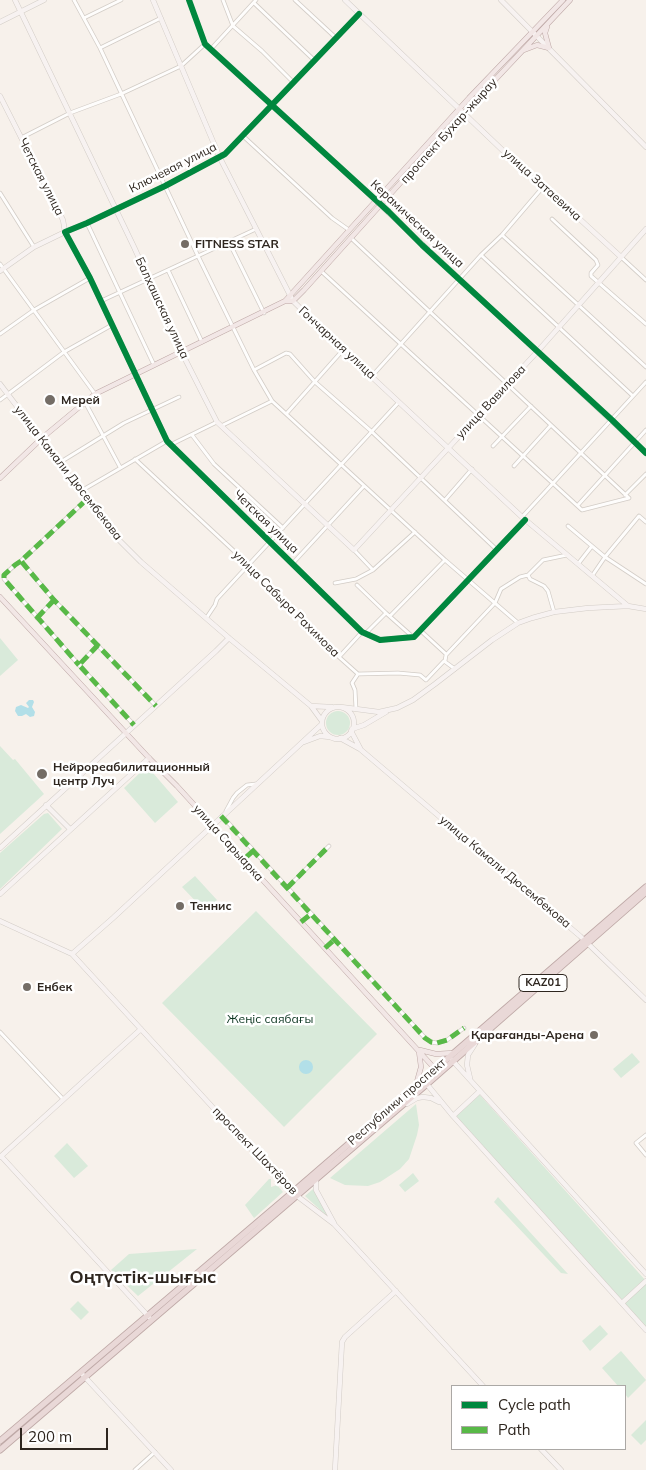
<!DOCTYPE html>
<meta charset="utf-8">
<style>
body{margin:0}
#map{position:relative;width:646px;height:1470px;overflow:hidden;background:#f7f1eb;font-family:Mulish,sans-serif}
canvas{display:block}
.legend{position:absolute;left:451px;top:1385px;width:175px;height:65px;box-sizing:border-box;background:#fff;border:1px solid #aba8a5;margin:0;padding:6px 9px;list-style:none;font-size:15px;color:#2e261f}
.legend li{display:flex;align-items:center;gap:10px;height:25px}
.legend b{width:25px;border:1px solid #aba8a5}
.scale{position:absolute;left:20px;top:1428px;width:88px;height:22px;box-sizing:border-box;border:2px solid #2e261f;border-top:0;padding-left:6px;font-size:15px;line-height:18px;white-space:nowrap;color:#2e261f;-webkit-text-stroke:4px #fff;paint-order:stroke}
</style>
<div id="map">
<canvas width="646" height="1470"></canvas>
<ul class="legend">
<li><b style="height:6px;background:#00873e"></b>Cycle path</li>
<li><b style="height:6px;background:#58b947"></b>Path</li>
</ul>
<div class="scale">200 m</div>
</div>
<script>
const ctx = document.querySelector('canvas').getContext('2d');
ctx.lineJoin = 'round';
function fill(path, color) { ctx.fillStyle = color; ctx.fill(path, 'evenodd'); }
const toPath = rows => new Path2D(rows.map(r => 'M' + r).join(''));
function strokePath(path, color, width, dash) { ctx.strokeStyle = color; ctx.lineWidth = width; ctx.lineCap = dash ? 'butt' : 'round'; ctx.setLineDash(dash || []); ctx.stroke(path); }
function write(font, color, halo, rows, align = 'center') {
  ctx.font = font + ' Mulish,sans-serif'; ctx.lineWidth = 5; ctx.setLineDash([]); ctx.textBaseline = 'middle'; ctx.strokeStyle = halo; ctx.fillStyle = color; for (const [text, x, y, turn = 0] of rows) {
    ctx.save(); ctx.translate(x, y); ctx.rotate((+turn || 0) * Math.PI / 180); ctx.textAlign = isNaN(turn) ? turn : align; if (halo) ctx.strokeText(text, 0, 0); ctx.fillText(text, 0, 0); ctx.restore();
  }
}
fill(toPath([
 [0,638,18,660,0,676],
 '326 723a12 12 0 1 1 24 0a12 12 0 1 1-24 0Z',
 [0,746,13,760,15,759,44,794,0,834],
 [147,766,178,802,155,823,124,788],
 [48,813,62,829,0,889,0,853,44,814],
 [195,876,217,900,205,911,182,887],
 [256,911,377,1034,284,1127,162,1003],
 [632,1053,640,1062,621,1078,613,1069],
 [479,1094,646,1281,646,1327,455,1115],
 [416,1104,419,1125,417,1135,409,1159,400,1169,380,1182,368,1186,345,1185,330,1178],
 [67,1143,88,1166,74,1178,54,1156],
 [413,1173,419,1181,405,1192,399,1185],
 [269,1179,271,1179,271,1187,277,1185,283,1192,254,1218,245,1205],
 [313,1189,328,1215,328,1217,305,1196],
 [498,1197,568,1274,561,1273,494,1202],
 [197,1249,138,1296,111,1270,129,1254],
 [78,1301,89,1312,81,1320,70,1309],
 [600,1325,608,1334,590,1351,582,1341],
 [621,1351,646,1380,628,1398,625,1394,625,1386,618,1386,602,1368],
 [646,1420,646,1440,641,1445,631,1435]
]), '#d9eada');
fill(toPath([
 [29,700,33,700,34,702,32,707,35,712,34,716,30,717,26,714,22,716,18,716,15,711,16,707,21,705,28,708,29,707,26,703],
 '299 1067a7 7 0 1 1 14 0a7 7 0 1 1-14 0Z'
]), '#b2dfe8');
const street = toPath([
 [74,0,100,48,198,256,254,370,272,401,445,560,518,623],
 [189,0,205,44,376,201],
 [223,0,233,26,262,51,294,83],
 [295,0,336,38],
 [254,3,315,61],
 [84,18,121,0],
 [100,48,161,18],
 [211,49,256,0],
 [243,136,332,218,349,230],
 [21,138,70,113,121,94,181,66,205,44],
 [0,193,34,247],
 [552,219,596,260,598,265,591,273,591,276,646,324],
 [87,223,154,365],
 [502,235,646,367],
 [351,238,629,498],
 [229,242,264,313],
 [481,255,633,396],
 [621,257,646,280],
 [0,264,95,394],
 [168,270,202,342],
 [321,271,582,510,629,498],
 [101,301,256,229],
 [0,334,34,310,90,278],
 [254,370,286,353,290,354,315,382,371,431,497,550],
 [372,376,481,255,502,235,543,187],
 [0,400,64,352,112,325],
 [85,402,120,467],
 [287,413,343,350],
 [221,426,272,401],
 [192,435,214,464,283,528],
 [170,445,217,422],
 [493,446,531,406],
 [135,459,249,565,339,657,358,674,398,673,420,675,426,680,444,661,455,669],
 [59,463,124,423,179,397],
 [514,466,551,425],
 [81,491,167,441],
 [625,495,646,474],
 [86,500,21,561,54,600,156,706],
 [445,500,472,469],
 [578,505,646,430],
 [522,517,646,382],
 [568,526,605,557,646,584],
 [354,550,373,570],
 [21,561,15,565,4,575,4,579,79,665],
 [293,563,364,486],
 [578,564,592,546],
 [592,576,605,557,639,516,646,522],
 [335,583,356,579,373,570,415,532],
 [357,585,386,613],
 [554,612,548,591,544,586,530,579,528,575,543,560,567,555],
 [390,616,445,560],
 [207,617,215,605,217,599,399,402],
 [37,618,54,600],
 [421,631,446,654],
 [366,633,386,613,413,637],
 [98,645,79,665,134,725],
 [339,657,362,632],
 [445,661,446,655,495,603,501,589,520,577,528,575],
 [356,709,355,690,352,683,358,674],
 [226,811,233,798,237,793,247,785,256,784],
 [222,816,425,1038,431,1042,437,1043,447,1040,464,1028],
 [244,859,253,851],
 [287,888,329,846],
 [301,922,311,914],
 [325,948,334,940],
 [0,1032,63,1099],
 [646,1135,636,1143,646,1155],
 [135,1470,155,1452]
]);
const secondary = toPath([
 [15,0,134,247,182,353,217,422,354,550,537,352,646,229],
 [153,0,220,158,293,301,343,350,522,517,628,606],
 [345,0,517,164,560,201,621,257],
 [501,0,646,147],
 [0,22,44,0],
 [0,96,63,220,65,232,90,278,167,441,362,632,380,640,414,637,525,520],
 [376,201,646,453],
 [0,271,34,247,65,232,87,223,165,186,225,154,359,14],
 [0,384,117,538,141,562,229,638,311,706,322,721],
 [311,706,332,707],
 [341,707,379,712,397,708,413,700,435,684,492,640,518,623,532,618,554,612,588,608,628,606,646,609],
 '322 723a16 16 0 1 1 32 0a16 16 0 1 1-32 0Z',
 [352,729,364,725,386,712],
 [351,731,360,748],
 [340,738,360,749,580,936,646,1000],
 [304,742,320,736,330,737],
 [46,805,70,829],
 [0,848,216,651,229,638],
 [0,894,149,758],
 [0,921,72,954,273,1173,297,1196,334,1224,483,1386],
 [72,954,113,918,322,724],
 [452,1060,646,1274],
 [470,1078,467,1065,468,1055,475,1044],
 [425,1082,453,1116,646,1330],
 [407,1104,417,1098,423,1097,431,1098,439,1102],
 [453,1116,480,1091],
 [1,1156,149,1317],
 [0,1157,141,1029],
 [316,1179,316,1190,334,1223],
 [622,1303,646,1281],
 [83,1375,171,1470],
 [541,1449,561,1470],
 [335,1470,342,1342,345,1337,396,1291]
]);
const primary = toPath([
 [524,50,537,45,549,48,545,33,547,27],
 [286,301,293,301,304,290,447,131,570,0],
 [0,478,42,438,95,394,285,301,469,98,563,0],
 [0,597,149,758,177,786,436,1070],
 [420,1050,436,1054,453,1053],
 [416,1085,421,1067,419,1052]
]);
const highway = toPath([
 [0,1441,293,1192,646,887],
 [0,1450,427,1084,646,892]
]);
strokePath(street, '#d2ccc6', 4.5);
strokePath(secondary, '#d2ccc6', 5.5);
strokePath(primary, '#bea8a6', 5.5);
strokePath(highway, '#bea8a6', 7);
strokePath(street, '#fefdfc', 3);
strokePath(secondary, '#f7f2f1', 4.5);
strokePath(primary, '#f2e7e6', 4.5);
strokePath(highway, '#e9d8d7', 5.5);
strokePath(toPath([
 [86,500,21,561,54,600,156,706],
 [21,561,15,565,4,575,4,579,79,665],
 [37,618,54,600],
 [98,645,79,665,134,725],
 [221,816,425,1038,431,1042,437,1043,447,1040,464,1028],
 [244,859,253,851],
 [287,888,329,846],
 [301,922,311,914],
 [325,948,334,940]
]), '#58b947', 5, [10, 5]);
strokePath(toPath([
 [189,0,205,44,389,212,422,245,612,420,646,453],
 [359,14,225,154,165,186,87,223,65,232,90,278,167,441,362,632,380,640,414,637,525,520]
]), '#00873e', 6);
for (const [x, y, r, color] of [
 [185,244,5,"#746d66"],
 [50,400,6,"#746d66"],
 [42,774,6,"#746d66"],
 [180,906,5,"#746d66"],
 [27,987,5,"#746d66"],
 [594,1035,5,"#746d66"]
]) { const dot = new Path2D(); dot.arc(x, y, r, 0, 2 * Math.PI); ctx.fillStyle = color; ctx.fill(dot); strokePath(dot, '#fff', 2); }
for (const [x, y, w] of [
 [543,983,48]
]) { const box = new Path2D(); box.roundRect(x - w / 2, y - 8.5, w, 17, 4); ctx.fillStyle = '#fff'; ctx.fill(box); strokePath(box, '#2e261f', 1); }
write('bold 11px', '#2e261f', null, [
 ["KАZ01",543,983]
]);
write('12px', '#2e261f', '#fff', [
 ["проспект Бухар-жырау",449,131,-48],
 ["Ключевая улица",173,168,-27],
 ["Четская улица",41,177,63],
 ["улица Затаевича",542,185,42],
 ["Керамическая улица",417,224,43],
 ["Балхашская улица",162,308,65],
 ["Гончарная улица",337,343,43],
 ["улица Вавилова",491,402,-47],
 ["улица Камали Дюсембекова",68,473,52],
 ["Четская улица",266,522,44],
 ["улица Сабыра Рахимова",286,604,45],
 ["улица Сарыарка",228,843,48],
 ["улица Камали Дюсембекова",505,872,40],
 ["Республики проспект",397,1102,-41],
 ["проспект Шахтёров",255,1151,46]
]);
write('bold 12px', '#2e261f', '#fff', [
 ["FITNESS STAR",195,244],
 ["Мерей",61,400],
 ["Нейрореабилитационный",53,767],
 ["центр Луч",53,781],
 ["Теннис",190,906],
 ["Енбек",37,987],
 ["Қарағанды-Арена",584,1035,"right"]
], 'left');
write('12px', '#0b3520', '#fff', [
 ["Жеңіс саябағы",270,1019]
]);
write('bold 18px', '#2e261f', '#fff', [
 ["Оңтүстік-шығыс",143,1278]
]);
</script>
